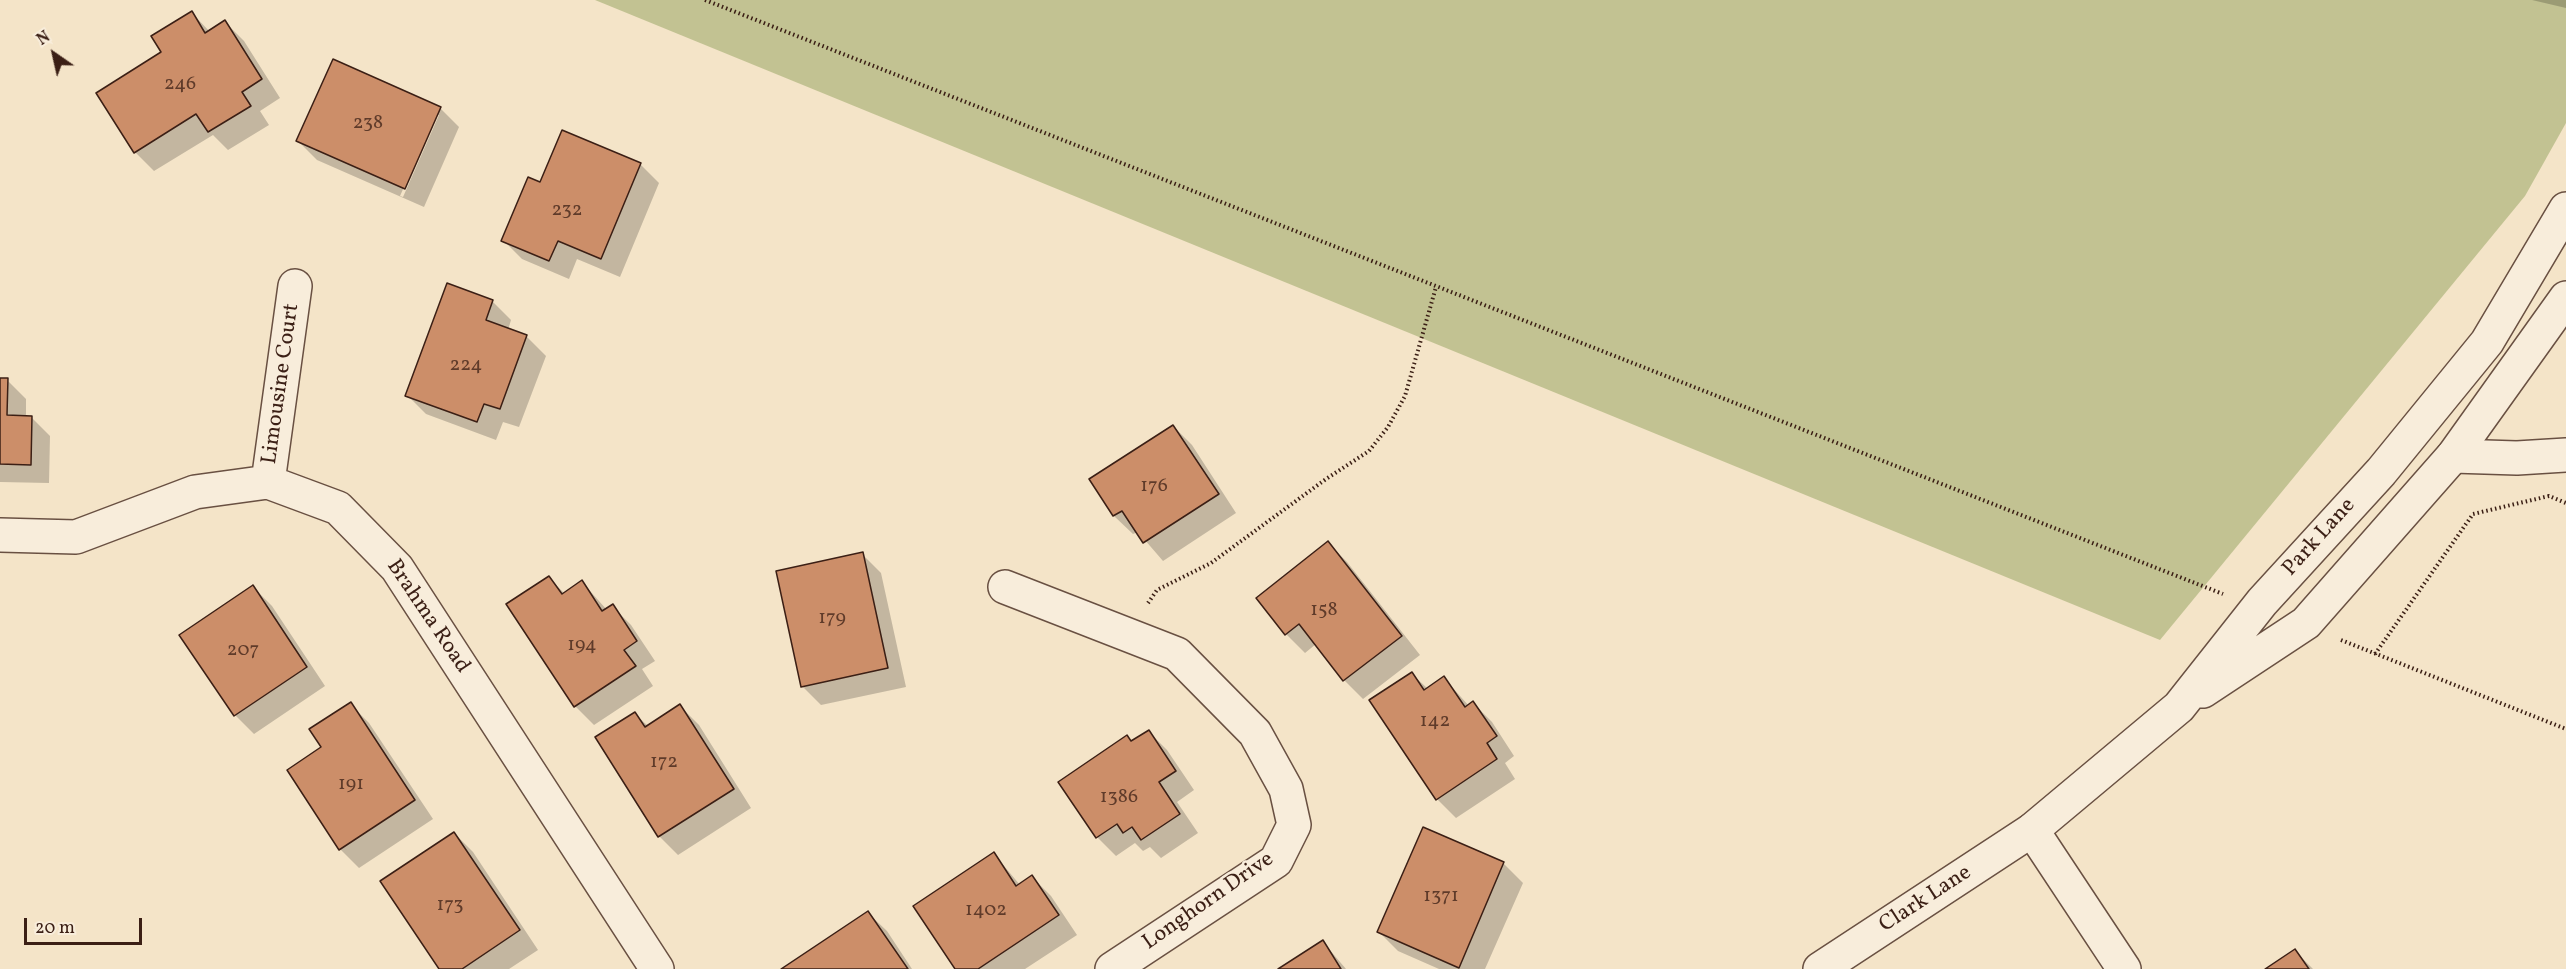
<!DOCTYPE html>
<style>
body{margin:0}
#map{position:relative;width:2566px;height:969px;overflow:hidden;background:#f4e4c8;font-family:Vollkorn,serif}
canvas{display:block}
.north{position:absolute;left:24px;top:24px;width:60px;height:60px;-webkit-text-stroke:4px #f8eddb;paint-order:stroke;rotate:326deg;font-size:16px;font-weight:700;line-height:24px;text-align:center;color:#3b1f15}
.north::after{content:'';display:block;margin:auto;width:21px;height:27px;background:#3b1f15;clip-path:polygon(50% 0,100% 100%,50% 72%,0 100%)}
.scale{position:absolute;left:24px;top:918px;width:118px;height:27px;box-sizing:border-box;border:3px solid #3b1f15;border-top:0;padding-left:8px;font-size:18px;line-height:21px;white-space:nowrap;color:#3b1f15;-webkit-text-stroke:4px #f8eddb;paint-order:stroke}
</style>
<div id="map">
<canvas width="2566" height="969"></canvas>
<div class="north">N</div>
<div class="scale">20 m</div>
</div>
<script>
const ctx = document.querySelector('canvas').getContext('2d');
ctx.lineJoin = 'round';
function fill(path, color) { ctx.fillStyle = color; ctx.fill(path, 'evenodd'); }
const toPath = rows => new Path2D(rows.map(r => 'M' + r).join(''));
function strokePath(path, color, width, dash) { ctx.strokeStyle = color; ctx.lineWidth = width; ctx.lineCap = dash ? 'butt' : 'round'; ctx.setLineDash(dash || []); ctx.stroke(path); }
function write(font, color, halo, rows, align = 'center') {
  ctx.font = font + ' Vollkorn,serif'; ctx.lineWidth = 5; ctx.setLineDash([]); ctx.textBaseline = 'middle'; ctx.strokeStyle = halo; ctx.fillStyle = color; for (const [text, x, y, turn = 0] of rows) {
    ctx.save(); ctx.translate(x, y); ctx.rotate((+turn || 0) * Math.PI / 180); ctx.textAlign = isNaN(turn) ? turn : align; if (halo) ctx.strokeText(text, 0, 0); ctx.fillText(text, 0, 0); ctx.restore();
  }
}
fill(toPath([
 [595,0,2566,0,2566,123,2525,196,2160,640]
]), '#c2c292');
fill(toPath([
 [2532,0,2566,0,2566,8],
 [192,13,210,32,225,22,244,41,280,98,260,111,269,125,228,150,213,135,154,171,135,152,98,93,163,53],
 [440,108,459,127,424,207,317,160,298,141],
 [436,115,439,115,403,197,400,196],
 [563,132,640,164,659,183,620,277,577,259,569,279,522,259,503,240,541,184],
 [492,301,511,320,508,330,527,337,546,356,519,427,503,422,496,440,426,414,407,395],
 [0,379,7,380,26,399,26,417,31,417,50,436,49,483,0,482],
 [1173,426,1192,445,1236,513,1163,561,1138,532,1133,534,1114,516,1091,480],
 [1328,543,1347,562,1420,655,1363,699,1344,680,1316,644,1305,653,1286,634],
 [862,554,881,573,906,687,821,705,802,686],
 [549,578,565,594,582,582,607,610,612,606,631,625,655,661,642,669,653,686,594,725,575,706],
 [253,587,272,606,325,686,254,734,235,715],
 [1412,674,1428,689,1444,678,1469,706,1473,703,1492,722,1514,756,1505,763,1515,779,1456,818,1437,799,1371,700],
 [350,704,369,723,433,819,359,868,340,849,323,748],
 [680,706,699,725,751,808,678,855,659,836,635,714,648,726],
 [1148,731,1167,750,1194,790,1177,802,1198,833,1161,858,1150,847,1143,851,1135,843,1116,856,1097,837,1132,742],
 [1424,829,1504,864,1523,883,1485,969,1439,969,1398,951,1379,932],
 [454,833,473,852,538,950,509,969,440,969],
 [994,854,1020,885,1032,877,1051,896,1077,935,1025,969,957,969],
 [868,913,887,931,912,969,784,969],
 [1323,942,1346,969,1281,969],
 [2295,951,2313,969,2268,969]
]), '#0003');
const building = toPath([
 [192,11,205,33,225,20,262,79,242,92,251,106,208,132,196,114,134,153,96,93,161,52,151,36,192,11],
 [333,59,441,107,405,189,296,141,333,59],
 [562,130,641,163,601,259,558,241,549,261,501,241,528,177,540,182,562,130],
 [447,283,493,300,486,320,527,335,500,409,484,404,477,422,405,396,447,283],
 [0,378,8,378,7,415,32,416,31,465,0,464,0,378],
 [1173,425,1219,494,1143,543,1122,511,1113,516,1089,479,1173,425],
 [1328,541,1402,636,1343,681,1299,624,1285,635,1256,598,1328,541],
 [863,552,888,668,801,687,776,571,863,552],
 [549,576,562,594,582,580,602,611,613,604,637,641,624,650,636,666,574,707,506,604,549,576],
 [253,585,307,667,234,716,179,635,253,585],
 [1412,672,1424,690,1444,676,1465,707,1473,701,1497,736,1487,743,1497,759,1436,800,1369,700,1412,672],
 [351,702,415,800,339,850,287,770,321,747,309,729,351,702],
 [680,704,734,789,658,837,595,737,635,712,645,727,680,704],
 [1149,730,1176,771,1159,782,1180,814,1141,840,1132,827,1123,833,1117,824,1096,838,1058,782,1127,735,1131,741,1149,730],
 [1423,827,1504,862,1459,968,1377,932,1423,827],
 [454,832,520,930,462,969,439,969,380,881,454,832],
 [994,852,1016,886,1032,875,1059,915,978,969,955,969,913,906,994,852],
 [868,911,908,969,781,969,868,911],
 [1323,940,1341,969,1278,969,1323,940],
 [2295,949,2309,969,2265,969,2295,949]
]);
fill(building, '#cc8e69');
strokePath(building, '#3b1f15', 1.5);
const minor = toPath([
 [2453,456,2517,458,2566,455],
 [268,482,295,286],
 [0,535,76,537,195,492,268,482,338,508,397,568,657,969],
 [1005,587,1177,654,1255,733,1286,789,1294,825,1276,861,1112,969],
 [2032,830,2124,969]
]);
const tertiary = toPath([
 [2203,691,2306,623,2453,456,2566,298],
 [1820,969,2032,830,2179,707,2262,602,2381,472,2487,342,2566,209]
]);
strokePath(minor, '#695042', 36);
strokePath(tertiary, '#695042', 36);
strokePath(toPath([
 [705,0,2223,594],
 [1148,603,1157,590,1211,563,1326,479,1369,451,1388,427,1405,396,1436,287],
 [2341,640,2566,729],
 [2375,654,2473,514,2549,496,2566,503]
]), '#3b1f15', 4, [1.5, 3]);
strokePath(minor, '#f8eddb', 33);
strokePath(tertiary, '#f8eddb', 33);
write('20px', '#5f3b2a', null, [
 ["246",180,85],
 ["238",368,124],
 ["232",567,211],
 ["224",466,366],
 ["176",1154,487],
 ["158",1324,611],
 ["179",832,619],
 ["194",582,646],
 ["207",243,651],
 ["142",1435,722],
 ["172",664,763],
 ["191",351,785],
 ["1386",1119,798],
 ["1371",1441,897],
 ["173",450,906],
 ["1402",986,911]
]);
write('22px', '#3b1f15', '#f8eddb', [
 ["Limousine Court",282,384,-82],
 ["Park Lane",2320,538,-48],
 ["Brahma Road",427,617,56],
 ["Clark Lane",1926,900,-33],
 ["Longhorn Drive",1209,902,-35]
]);
</script>
